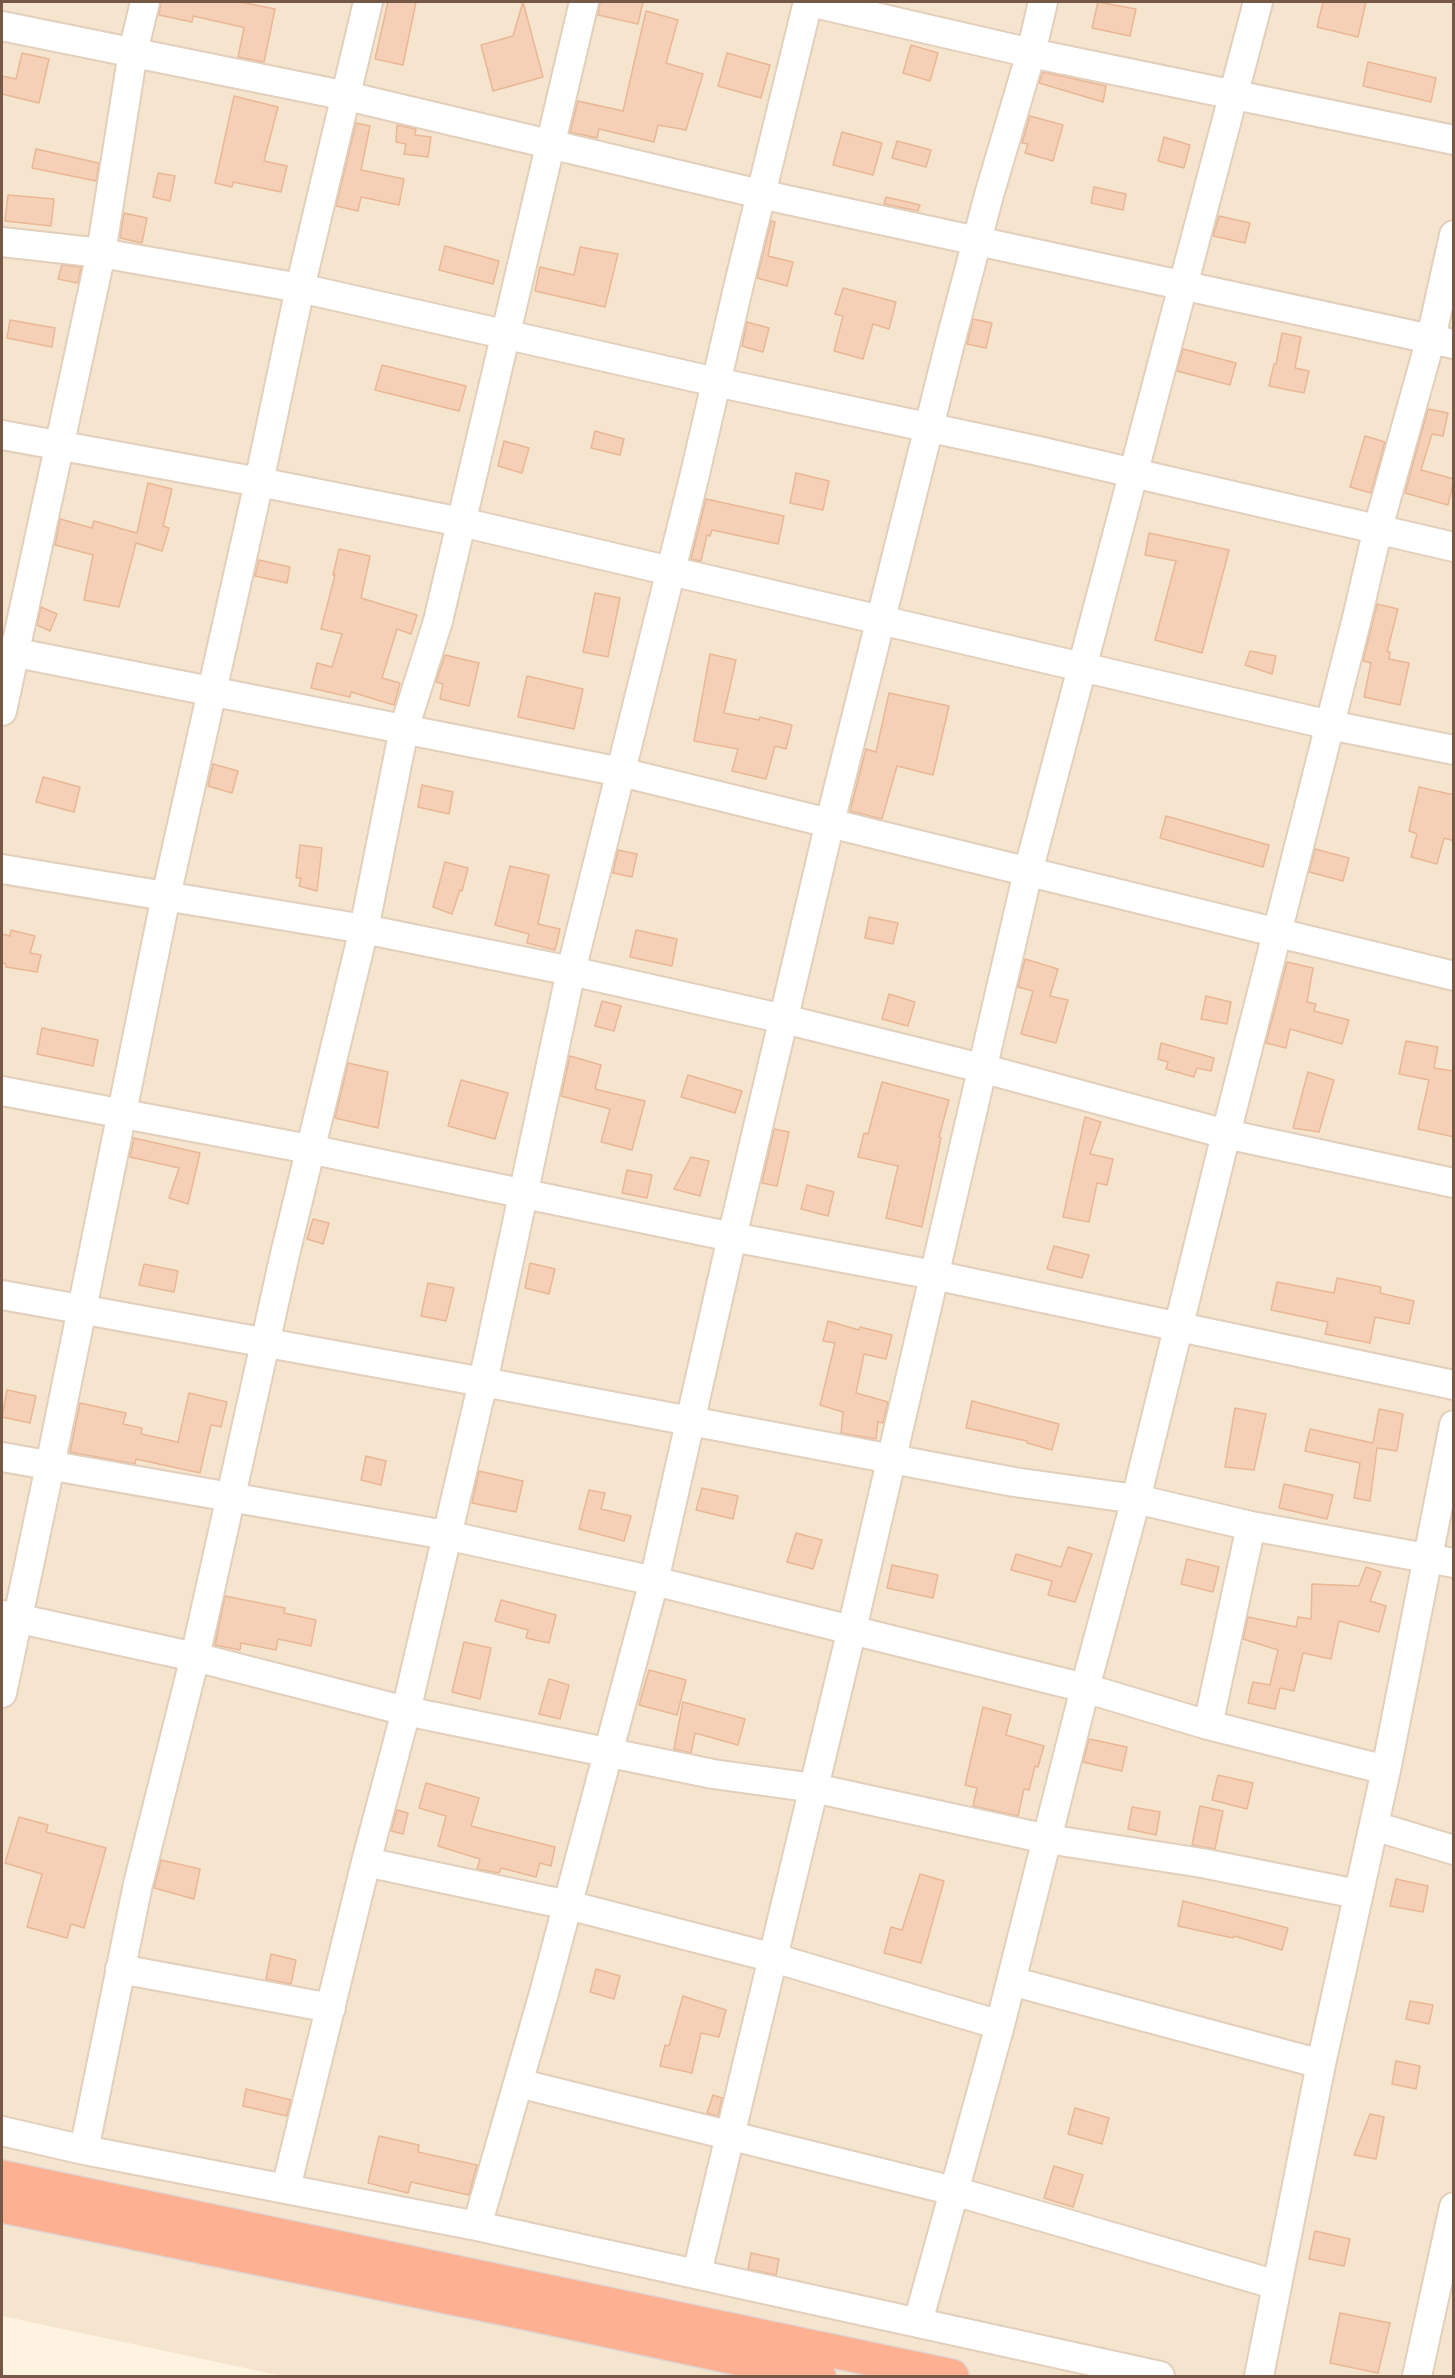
<!DOCTYPE html>
<style>
body{margin:0}
#map{position:relative;width:1455px;height:2378px;overflow:hidden;background:#fef3e0;font-family:Figtree,sans-serif}
canvas{display:block}
.frame{position:absolute;inset:0;border:3px solid #765846;pointer-events:none}
</style>
<div id="map">
<canvas width="1455" height="2378"></canvas>
<div class="frame"></div>
</div>
<script>
const ctx = document.querySelector('canvas').getContext('2d');
ctx.lineJoin = 'round';
function fill(path, color) { ctx.fillStyle = color; ctx.fill(path, 'evenodd'); }
const toPath = rows => new Path2D(rows.map(r => 'M' + r).join(''));
function strokePath(path, color, width, dash) { ctx.strokeStyle = color; ctx.lineWidth = width; ctx.lineCap = dash ? 'butt' : 'round'; ctx.setLineDash(dash || []); ctx.stroke(path); }
fill(toPath([
 [2,2,1453,2,1453,2376,282,2376,2,2316]
]), '#f6e5ce');
const building = toPath([
 [161,2,240,2,275,9,264,62,238,57,244,28,242,27,193,16,192,22,159,15,161,2],
 [388,2,416,2,403,65,375,59,388,2],
 [523,2,543,77,493,91,481,45,513,36,523,2],
 [600,2,643,2,638,24,598,15,600,2],
 [1098,2,1136,9,1130,36,1092,28,1098,2],
 [1323,2,1366,2,1358,37,1317,27,1323,2],
 [646,11,678,20,666,63,703,74,686,130,658,125,654,142,599,129,597,138,570,132,578,101,623,111,646,11],
 [911,45,938,53,930,81,903,73,911,45],
 [22,53,49,59,39,103,2,94,2,76,16,79,22,53],
 [727,53,770,65,761,98,718,86,727,53],
 [1368,62,1436,78,1431,102,1363,86,1368,62],
 [1043,72,1106,86,1103,102,1039,83,1043,72],
 [234,96,278,107,264,161,287,166,281,192,233,182,232,187,215,183,234,96],
 [1030,116,1063,125,1053,161,1025,153,1028,144,1022,143,1030,116],
 [356,123,370,126,361,170,404,179,399,205,361,197,358,211,336,206,356,123],
 [397,125,416,129,415,135,431,137,428,157,404,154,406,144,396,142,397,125],
 [842,132,882,143,873,175,833,165,842,132],
 [1164,137,1190,145,1184,168,1158,161,1164,137],
 [897,141,931,150,926,167,892,158,897,141],
 [36,149,99,163,96,181,32,168,36,149],
 [158,173,175,176,170,201,153,197,158,173],
 [1094,187,1126,194,1123,210,1091,203,1094,187],
 [8,195,54,199,51,226,5,221,8,195],
 [886,197,920,205,918,211,884,204,886,197],
 [124,213,147,218,142,243,120,238,124,213],
 [1219,216,1250,223,1245,243,1213,236,1219,216],
 [771,221,775,222,768,256,793,262,787,286,757,278,771,221],
 [445,246,499,261,493,284,439,270,445,246],
 [580,247,618,254,605,307,535,291,540,267,574,275,580,247],
 [62,265,81,267,78,283,58,279,62,265],
 [843,288,896,302,889,329,873,324,863,359,834,351,843,316,835,314,843,288],
 [973,319,992,323,986,348,967,344,973,319],
 [10,320,55,328,52,347,7,338,10,320],
 [747,322,769,328,763,352,742,346,747,322],
 [1282,333,1301,337,1295,368,1309,371,1304,393,1269,386,1274,364,1276,364,1282,333],
 [1183,349,1236,363,1230,385,1177,371,1183,349],
 [382,365,466,386,459,411,375,390,382,365],
 [1428,409,1448,413,1443,436,1432,434,1421,470,1454,479,1448,505,1405,493,1428,409],
 [595,431,624,439,620,455,591,448,595,431],
 [1365,436,1385,442,1371,493,1350,487,1365,436],
 [504,441,529,448,522,473,498,466,504,441],
 [796,473,829,481,823,510,790,503,796,473],
 [148,483,172,489,163,526,169,528,162,551,136,543,119,607,84,600,93,555,55,545,60,519,92,528,94,521,137,533,148,483],
 [706,499,784,516,778,544,712,530,710,536,707,535,701,561,691,559,706,499],
 [1149,533,1229,550,1202,653,1155,640,1176,561,1145,555,1149,533],
 [339,549,370,556,361,598,417,615,411,634,397,629,382,678,400,683,394,705,351,692,350,697,311,688,317,663,332,667,342,634,321,629,335,575,333,575,339,549],
 [259,560,290,567,287,583,255,576,259,560],
 [595,593,620,598,608,657,583,652,595,593],
 [1377,604,1398,609,1387,652,1390,652,1389,659,1409,663,1400,705,1364,697,1371,663,1363,661,1377,604],
 [41,607,57,614,50,631,37,625,41,607],
 [1250,651,1276,656,1272,674,1245,665,1250,651],
 [710,654,736,660,724,713,759,720,760,717,792,725,786,749,775,746,766,779,732,771,738,749,694,741,710,654],
 [445,655,479,663,469,706,440,699,443,684,436,682,445,655],
 [527,676,583,689,574,729,518,717,527,676],
 [889,693,949,706,933,775,897,766,882,819,850,811,866,749,876,752,889,693],
 [213,764,238,771,232,793,208,786,213,764],
 [43,777,80,787,74,812,36,802,43,777],
 [422,785,453,792,449,814,418,807,422,785],
 [1419,787,1454,795,1454,841,1444,838,1437,864,1411,857,1417,834,1409,831,1419,787],
 [1166,816,1269,845,1263,867,1160,838,1166,816],
 [300,845,322,848,317,891,299,886,301,878,296,878,300,845],
 [1315,849,1349,858,1343,881,1309,872,1315,849],
 [618,850,637,854,632,877,613,873,618,850],
 [445,862,468,868,462,891,460,890,452,914,433,907,445,862],
 [510,866,549,875,538,924,560,929,555,950,527,943,529,934,495,925,510,866],
 [869,917,898,923,893,944,865,938,869,917],
 [11,930,35,936,30,953,41,955,37,972,6,967,6,964,2,963,2,934,10,936,11,930],
 [636,930,677,939,672,966,630,957,636,930],
 [1025,959,1058,969,1050,996,1068,1000,1056,1043,1021,1034,1033,991,1018,987,1025,959],
 [1287,962,1313,968,1307,1002,1316,1004,1314,1011,1349,1020,1342,1044,1290,1029,1286,1048,1266,1043,1287,962],
 [889,994,915,1002,908,1026,882,1019,889,994],
 [1206,996,1231,1002,1227,1024,1201,1019,1206,996],
 [602,1001,621,1006,614,1031,595,1026,602,1001],
 [42,1028,98,1040,93,1066,37,1054,42,1028],
 [1406,1041,1438,1047,1434,1068,1454,1071,1454,1137,1418,1129,1429,1080,1399,1074,1406,1041],
 [1161,1043,1214,1058,1211,1071,1197,1068,1194,1077,1166,1069,1168,1062,1158,1059,1161,1043],
 [570,1056,601,1065,595,1089,645,1101,632,1150,601,1142,610,1109,561,1096,570,1056],
 [348,1063,388,1072,378,1128,335,1118,348,1063],
 [1308,1072,1334,1080,1319,1132,1293,1128,1308,1072],
 [688,1075,742,1091,735,1113,681,1097,688,1075],
 [461,1080,508,1093,495,1139,448,1126,461,1080],
 [882,1082,949,1100,939,1137,941,1138,922,1227,886,1218,898,1166,858,1157,864,1133,868,1134,882,1082],
 [1085,1117,1101,1122,1090,1154,1113,1159,1107,1185,1097,1183,1089,1222,1063,1217,1085,1117],
 [774,1129,789,1132,777,1186,762,1183,774,1129],
 [134,1138,200,1153,188,1204,169,1198,179,1168,130,1157,134,1138],
 [691,1157,709,1161,700,1196,674,1189,691,1157],
 [627,1170,652,1175,647,1198,622,1193,627,1170],
 [807,1185,834,1192,828,1216,801,1209,807,1185],
 [313,1219,329,1223,323,1244,307,1239,313,1219],
 [1054,1246,1089,1255,1082,1278,1047,1269,1054,1246],
 [530,1263,555,1269,549,1294,525,1288,530,1263],
 [144,1264,178,1271,174,1292,139,1285,144,1264],
 [1337,1278,1381,1287,1380,1293,1414,1301,1409,1324,1375,1317,1370,1343,1325,1334,1328,1322,1271,1310,1277,1282,1334,1293,1337,1278],
 [428,1283,454,1288,446,1321,421,1316,428,1283],
 [828,1321,859,1330,860,1327,892,1335,886,1359,864,1354,856,1393,888,1402,883,1423,878,1422,876,1439,841,1433,843,1412,820,1405,835,1343,823,1341,828,1321],
 [7,1390,36,1396,30,1423,2,1417,7,1390],
 [189,1393,227,1402,221,1427,211,1425,200,1473,136,1459,135,1464,70,1452,80,1403,126,1413,123,1424,142,1428,141,1434,178,1442,189,1393],
 [972,1401,1059,1424,1052,1450,1027,1443,1027,1441,966,1428,972,1401],
 [1235,1408,1266,1414,1254,1470,1225,1467,1235,1408],
 [1379,1409,1403,1414,1397,1451,1377,1448,1370,1501,1354,1498,1360,1463,1305,1451,1310,1429,1373,1443,1379,1409],
 [366,1456,386,1461,381,1485,361,1480,366,1456],
 [479,1471,523,1481,516,1512,472,1503,479,1471],
 [1284,1484,1333,1495,1327,1519,1279,1508,1284,1484],
 [702,1488,738,1496,733,1519,696,1510,702,1488],
 [589,1490,605,1493,601,1509,631,1516,624,1541,579,1529,589,1490],
 [796,1533,822,1540,813,1569,787,1562,796,1533],
 [1068,1547,1092,1554,1075,1602,1048,1595,1052,1581,1011,1570,1016,1554,1061,1567,1068,1547],
 [1187,1559,1219,1567,1213,1592,1181,1584,1187,1559],
 [892,1565,938,1575,933,1598,887,1588,892,1565],
 [1366,1567,1381,1572,1370,1601,1386,1606,1379,1632,1339,1621,1331,1659,1303,1653,1294,1691,1280,1688,1275,1709,1248,1703,1253,1682,1270,1685,1278,1650,1243,1639,1248,1617,1296,1627,1298,1617,1311,1619,1312,1584,1359,1586,1366,1567],
 [225,1596,285,1608,284,1613,316,1620,311,1646,278,1639,276,1650,241,1643,240,1650,215,1645,225,1596],
 [501,1600,556,1615,549,1643,526,1638,528,1630,495,1621,501,1600],
 [464,1642,491,1648,480,1699,452,1692,464,1642],
 [649,1670,686,1680,677,1715,639,1705,649,1670],
 [549,1679,569,1685,560,1719,539,1714,549,1679],
 [683,1702,745,1719,738,1745,695,1733,691,1753,674,1749,683,1702],
 [983,1707,1011,1715,1006,1735,1044,1746,1038,1767,1035,1766,1029,1790,1024,1789,1018,1816,973,1806,977,1788,965,1785,983,1707],
 [1089,1739,1127,1747,1122,1771,1083,1762,1089,1739],
 [1218,1775,1253,1783,1247,1809,1212,1800,1218,1775],
 [426,1783,479,1798,471,1826,555,1847,551,1866,540,1863,536,1877,501,1868,499,1873,477,1869,480,1859,438,1846,446,1816,419,1808,426,1783],
 [1200,1806,1223,1811,1215,1849,1192,1845,1200,1806],
 [1132,1807,1160,1812,1156,1835,1128,1829,1132,1807],
 [397,1810,408,1813,403,1834,391,1831,397,1810],
 [19,1817,48,1825,46,1832,106,1848,84,1928,71,1924,67,1938,27,1927,42,1874,5,1863,19,1817],
 [161,1860,200,1869,194,1899,154,1888,161,1860],
 [920,1874,944,1881,921,1963,884,1953,891,1927,902,1930,920,1874],
 [1396,1879,1428,1886,1423,1912,1390,1906,1396,1879],
 [1183,1901,1288,1928,1282,1950,1234,1936,1233,1938,1178,1926,1183,1901],
 [271,1954,296,1960,291,1984,266,1979,271,1954],
 [596,1969,620,1976,614,1999,590,1992,596,1969],
 [683,1996,726,2010,719,2037,701,2033,692,2073,660,2066,665,2045,669,2046,683,1996],
 [1410,2001,1433,2005,1429,2024,1406,2019,1410,2001],
 [1396,2061,1420,2066,1416,2089,1392,2084,1396,2061],
 [246,2089,291,2100,287,2116,243,2106,246,2089],
 [713,2095,722,2098,718,2116,707,2113,713,2095],
 [1075,2108,1109,2118,1102,2144,1068,2134,1075,2108],
 [1370,2114,1384,2117,1376,2159,1354,2155,1370,2114],
 [379,2136,419,2145,418,2152,477,2165,469,2195,411,2182,408,2193,368,2183,379,2136],
 [1054,2166,1083,2175,1073,2207,1044,2198,1054,2166],
 [1315,2231,1350,2239,1344,2266,1309,2259,1315,2231],
 [751,2253,779,2259,776,2275,748,2269,751,2253],
 [1340,2313,1390,2323,1378,2373,1330,2363,1340,2313]
]);
fill(building, '#f5d0b6');
strokePath(building, '#e9b795', 1.5);
const minor = toPath([
 [810,2,1031,53,1454,140],
 [2,26,347,96,760,194,1454,344],
 [2,242,101,253,300,288,716,382,1034,450,1454,547],
 [2,435,259,482,461,522,1330,725,1454,750],
 [2,650,621,772,1454,976],
 [2,711,101,253,133,52,145,2],
 [2,869,364,929,571,971,784,1019,981,1068,1226,1134,1454,1183],
 [2,1091,309,1149,732,1237,934,1275,1454,1385],
 [2,1295,483,1382,1014,1482,1136,1499,1251,1526,1454,1563],
 [2,1457,446,1535,654,1581,1085,1688,1208,1725,1386,1770],
 [2,1615,195,1657,406,1711,713,1774,814,1788,1047,1839,1202,1863,1357,1894],
 [2,1693,50,1466,166,896,259,482,300,288,368,2],
 [1208,1725,1251,1526],
 [1374,1826,1454,1850],
 [366,1862,568,1905,774,1958,1000,2025],
 [120,1969,331,2008],
 [1011,1981,1321,2064],
 [518,2083,954,2191,1277,2285],
 [2,2131,84,2150,477,2226,1160,2376],
 [84,2150,138,1884,195,1657,285,1254,364,929,404,729,438,621,584,2],
 [286,2188,366,1862,406,1711,483,1382,571,971,694,478,739,284,808,2],
 [477,2226,544,1993,654,1581,732,1237,830,822,950,343,989,195,1031,53,1043,2],
 [697,2273,852,1629,1028,872,1258,2],
 [918,2322,1000,2025,1085,1688,1136,1499,1226,1134,1357,618,1378,528,1431,338,1454,235],
 [1259,2376,1321,2064,1386,1770,1454,1425],
 [1417,2376,1454,2207]
]);
const highway = toPath([
 [2,2177,952,2376],
 [2,2206,535,2315,819,2376]
]);
strokePath(minor, '#e2cfbc', 32);
strokePath(highway, '#ded7d3', 36);
strokePath(minor, '#fff', 28);
strokePath(highway, '#fdb092', 33);
</script>
